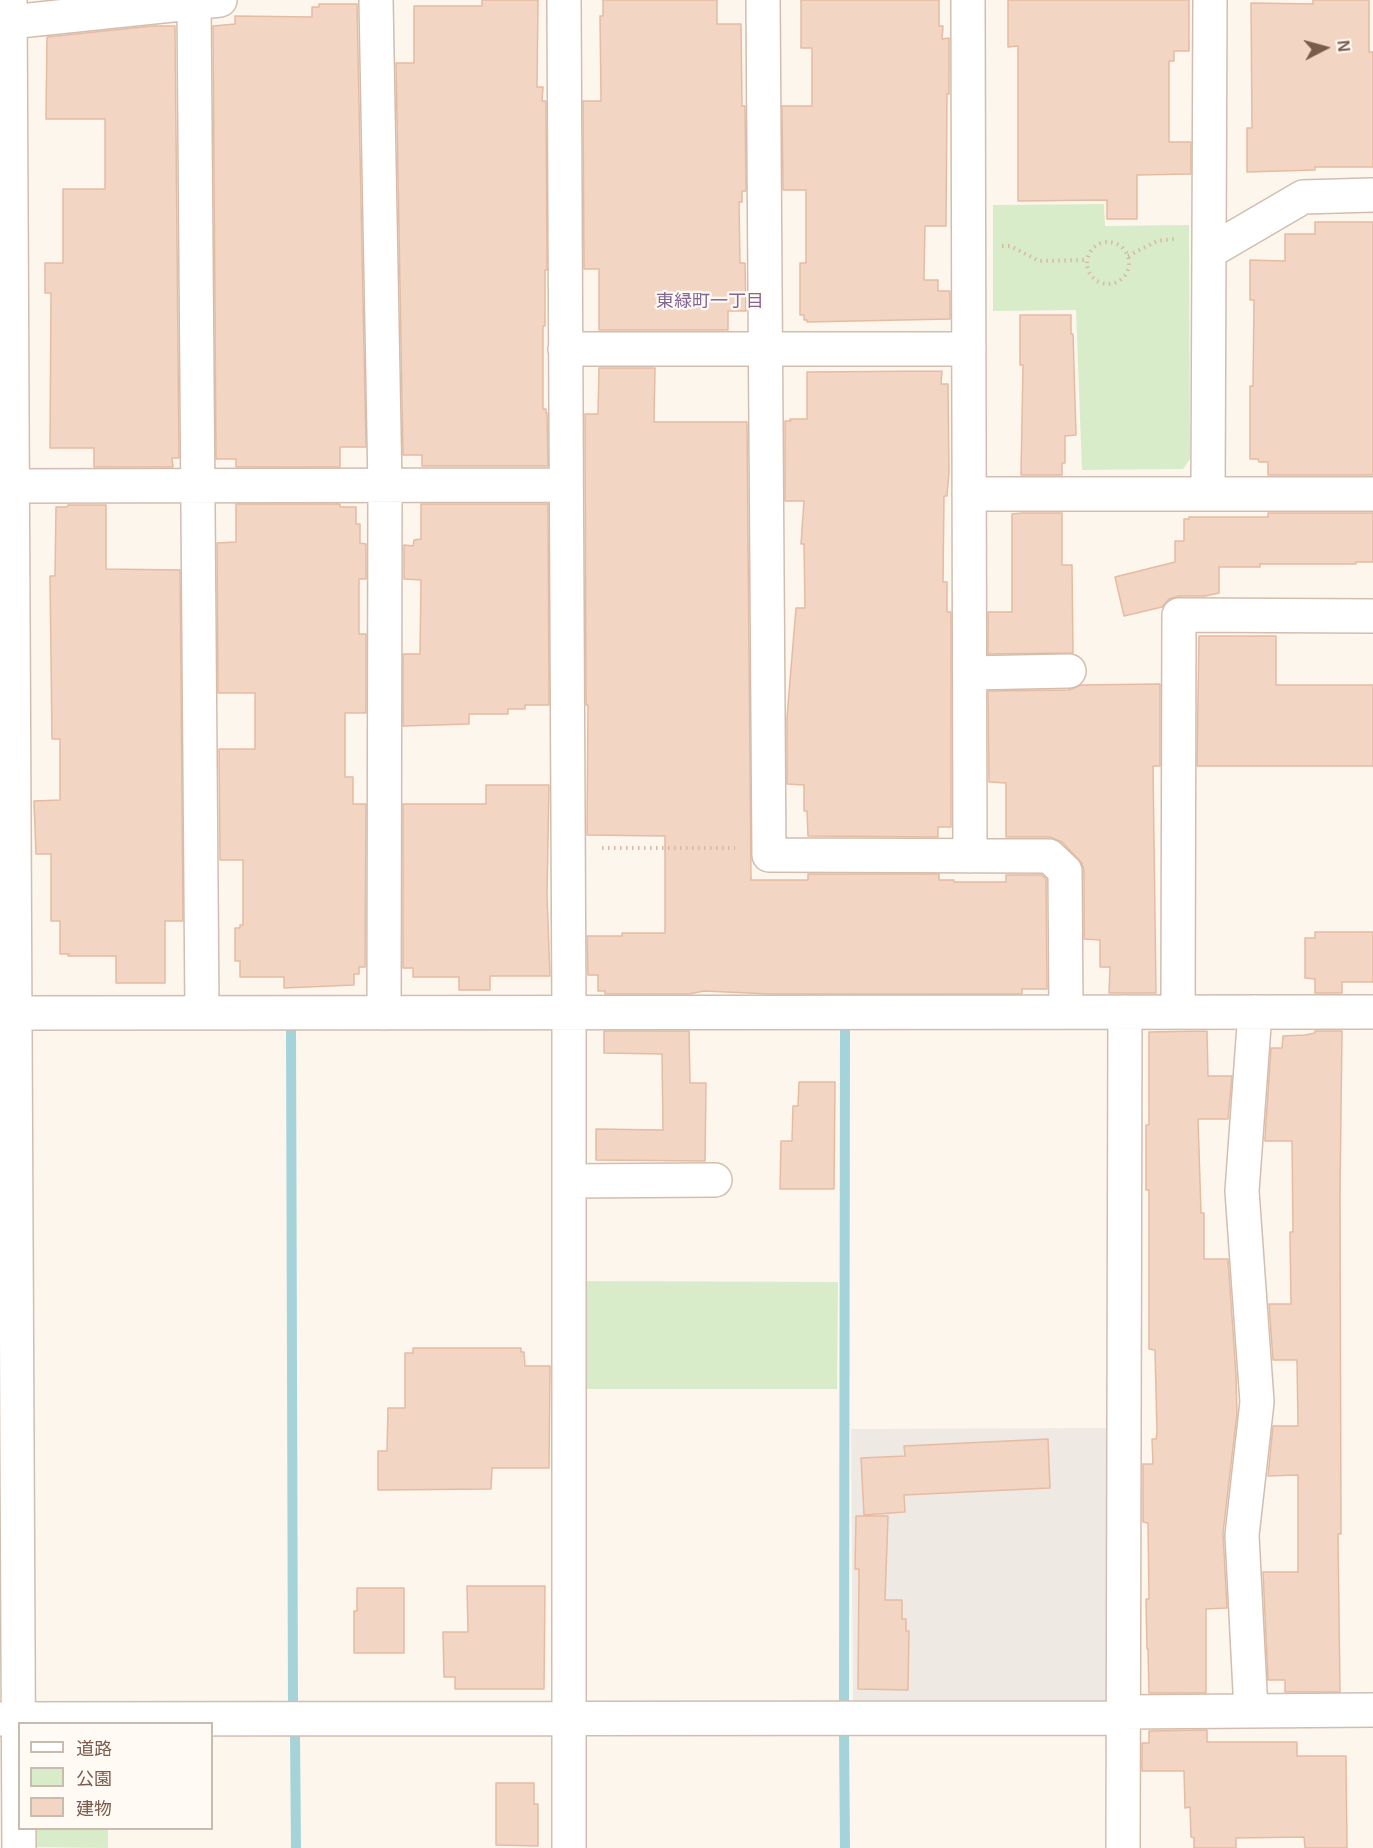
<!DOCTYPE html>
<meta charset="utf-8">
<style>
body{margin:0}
#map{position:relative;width:1373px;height:1848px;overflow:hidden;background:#fdf6ec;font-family:Helvetica,"Noto Sans JP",sans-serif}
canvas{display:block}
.legend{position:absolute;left:18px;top:1722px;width:195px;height:108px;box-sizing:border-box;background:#fffaf3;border:2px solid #cabbb1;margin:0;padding:8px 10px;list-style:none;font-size:18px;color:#7a5c4d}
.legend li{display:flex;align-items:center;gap:12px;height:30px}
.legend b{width:30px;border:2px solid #cabbb1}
.north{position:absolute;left:1295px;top:18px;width:60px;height:60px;-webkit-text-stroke:4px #fffaf3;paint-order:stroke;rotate:84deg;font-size:16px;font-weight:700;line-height:24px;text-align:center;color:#7a5c4d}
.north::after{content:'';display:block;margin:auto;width:21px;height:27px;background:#7a5c4d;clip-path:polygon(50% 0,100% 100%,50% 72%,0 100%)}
</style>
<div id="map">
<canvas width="1373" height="1848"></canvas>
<ul class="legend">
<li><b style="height:8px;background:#fff"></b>道路</li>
<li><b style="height:16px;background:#d8ecc9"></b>公園</li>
<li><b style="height:16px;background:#f3d5c3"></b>建物</li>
</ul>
<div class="north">N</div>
</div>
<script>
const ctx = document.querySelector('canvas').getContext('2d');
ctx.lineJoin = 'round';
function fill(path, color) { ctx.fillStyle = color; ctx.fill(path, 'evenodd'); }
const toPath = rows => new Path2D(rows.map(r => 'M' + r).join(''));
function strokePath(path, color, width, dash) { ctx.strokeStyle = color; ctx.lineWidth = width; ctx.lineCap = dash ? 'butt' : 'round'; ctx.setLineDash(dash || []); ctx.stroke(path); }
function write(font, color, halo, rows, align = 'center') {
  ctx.font = font + ' Helvetica,"Noto Sans JP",sans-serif'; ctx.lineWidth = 4.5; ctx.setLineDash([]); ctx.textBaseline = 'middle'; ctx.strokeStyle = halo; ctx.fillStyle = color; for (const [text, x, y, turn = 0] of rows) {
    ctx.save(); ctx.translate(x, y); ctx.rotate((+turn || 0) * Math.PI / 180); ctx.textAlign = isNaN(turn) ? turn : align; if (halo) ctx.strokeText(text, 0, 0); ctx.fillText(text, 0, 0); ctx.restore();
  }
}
fill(toPath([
 [1107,1428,1106,1704,853,1704,851,1429]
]), '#efe9e4');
fill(toPath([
 [1104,204,1105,226,1189,225,1190,459,1183,469,1082,470,1076,310,993,311,993,205],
 [578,1281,838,1282,837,1389,579,1389],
 [27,1829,108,1829,108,1848,27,1847]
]), '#d8ecc9');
strokePath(toPath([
 [291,1026,293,1711],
 [844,1702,845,1025],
 [844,1732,845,1848],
 [295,1734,296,1848]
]), '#a5d3da', 10);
const building = toPath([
 [482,0,538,0,537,87,543,87,542,101,546,101,547,270,545,270,545,326,543,326,543,409,546,409,546,413,547,413,548,466,422,466,422,455,403,455,396,63,414,63,414,6,482,6,482,0],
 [603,0,717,0,717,24,741,24,742,106,745,106,746,191,742,191,742,202,739,202,740,263,745,263,746,311,728,311,728,330,599,330,599,269,584,269,583,101,601,101,600,16,603,16,603,0],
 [801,0,939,0,939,26,943,26,942,39,949,38,949,94,947,94,946,226,925,226,924,280,938,280,938,291,950,291,950,319,807,322,807,320,804,320,804,315,800,315,800,263,806,263,806,190,783,190,782,106,812,106,812,48,801,48,801,0],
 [1008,0,1189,0,1189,51,1174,51,1174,61,1169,61,1169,142,1191,142,1191,174,1137,175,1137,219,1107,219,1107,200,1018,201,1018,46,1008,47,1008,0],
 [1313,0,1369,0,1369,52,1373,52,1373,167,1315,167,1315,170,1247,172,1247,128,1252,128,1251,3,1313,4,1313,0],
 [319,4,357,4,366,447,340,447,340,467,236,467,236,459,216,459,213,26,235,24,235,16,312,17,312,7,319,7,319,4],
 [152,26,175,26,179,458,172,458,173,467,94,467,94,448,50,448,51,293,45,293,45,263,63,263,63,189,105,189,105,119,46,119,47,37,152,26],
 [1315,222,1373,222,1373,475,1268,475,1268,462,1259,462,1258,459,1250,459,1250,386,1253,386,1254,300,1250,300,1250,260,1285,261,1285,234,1315,234,1315,222],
 [1020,315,1071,315,1071,334,1073,334,1076,435,1065,436,1065,463,1062,463,1062,475,1021,475,1023,365,1020,365,1020,315],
 [599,368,655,368,654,422,747,422,751,880,808,880,808,874,939,874,939,880,954,880,954,882,1006,882,1006,875,1042,875,1046,879,1047,989,1022,989,1022,994,770,994,704,991,689,994,605,994,605,991,598,991,598,975,588,975,587,936,622,936,622,933,665,933,665,836,587,835,588,705,586,705,585,414,598,414,599,368],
 [942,371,941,384,948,384,949,472,947,496,944,496,943,582,947,582,947,612,951,612,951,827,938,827,938,837,808,836,807,811,804,811,804,785,787,784,787,717,796,608,805,608,804,544,801,544,804,501,785,501,785,421,791,421,790,419,807,419,807,372,942,371],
 [236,504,340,504,340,507,356,507,356,524,360,524,360,543,366,544,366,579,359,579,359,634,366,634,366,713,345,713,345,777,353,777,353,804,366,804,365,967,359,967,359,974,354,974,354,985,284,988,284,977,240,977,240,961,235,961,235,928,240,928,240,925,243,925,243,860,220,860,219,749,255,749,255,693,218,693,217,543,236,542,236,504],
 [421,504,548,504,549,705,525,705,525,709,508,709,508,714,469,714,469,724,403,726,403,654,420,654,421,580,404,579,404,545,413,546,414,540,421,539,421,504],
 [68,505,106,505,106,569,180,570,183,921,165,921,165,983,116,983,116,956,68,956,69,954,60,954,60,921,51,921,51,854,36,854,34,801,60,800,60,739,52,739,50,576,55,576,56,507,67,507,68,505],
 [1022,513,1062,513,1062,565,1072,565,1073,653,988,654,988,612,1012,612,1012,514,1022,513],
 [1268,513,1373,513,1373,562,1356,562,1356,564,1260,564,1260,567,1219,567,1219,593,1205,596,1179,596,1169,599,1162,607,1124,616,1115,577,1175,562,1175,541,1184,541,1184,519,1189,519,1189,517,1268,517,1268,513],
 [1199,636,1276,636,1276,685,1373,685,1373,766,1197,766,1199,636],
 [1160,684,1160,766,1153,766,1156,993,1109,993,1110,967,1100,967,1100,940,1084,939,1084,871,1082,863,1062,842,1050,837,1006,837,1006,783,989,782,988,691,1069,690,1081,685,1160,684],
 [486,785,549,785,547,895,550,976,490,976,490,990,459,990,459,977,413,977,413,968,403,968,403,804,486,804,486,785],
 [1315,932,1373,932,1373,982,1342,982,1342,993,1315,993,1315,979,1305,978,1305,938,1315,938,1315,932],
 [604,1031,689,1031,690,1083,706,1083,705,1161,596,1160,596,1129,663,1130,662,1054,604,1053,604,1031],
 [1207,1031,1208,1076,1232,1076,1228,1119,1198,1119,1201,1213,1204,1213,1204,1259,1228,1259,1236,1375,1237,1413,1223,1533,1227,1608,1206,1609,1206,1693,1149,1693,1148,1649,1147,1649,1146,1599,1149,1599,1148,1523,1143,1522,1143,1464,1153,1464,1152,1439,1156,1439,1157,1433,1155,1350,1149,1349,1149,1190,1146,1190,1146,1125,1149,1125,1149,1032,1207,1031],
 [1315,1031,1342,1031,1340,1193,1341,1534,1338,1534,1340,1692,1285,1692,1285,1680,1268,1680,1263,1572,1298,1572,1298,1475,1268,1476,1273,1426,1298,1426,1297,1360,1273,1360,1269,1304,1291,1304,1290,1232,1293,1232,1292,1141,1265,1141,1265,1137,1271,1048,1282,1048,1283,1036,1305,1035,1315,1033,1315,1031],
 [799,1082,835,1082,834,1189,780,1189,781,1141,792,1141,793,1106,798,1106,799,1082],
 [413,1348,521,1348,521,1352,524,1352,525,1366,550,1366,549,1468,492,1468,491,1489,378,1490,378,1451,387,1451,388,1408,405,1408,405,1353,413,1353,413,1348],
 [1048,1439,1050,1488,904,1495,905,1512,864,1515,861,1458,905,1456,904,1446,1048,1439],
 [856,1516,888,1516,885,1600,902,1600,902,1619,906,1619,906,1631,909,1631,908,1690,858,1689,859,1569,855,1569,856,1516],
 [467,1586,545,1586,544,1689,455,1689,455,1677,444,1677,443,1632,468,1632,467,1586],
 [357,1588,404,1588,404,1653,354,1653,354,1611,357,1611,357,1588],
 [1207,1730,1207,1742,1297,1742,1297,1756,1346,1756,1347,1848,1305,1848,1304,1837,1236,1838,1236,1848,1194,1848,1194,1838,1191,1837,1190,1807,1185,1808,1184,1771,1142,1771,1142,1743,1149,1743,1149,1731,1207,1730],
 [496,1783,534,1783,534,1804,538,1804,538,1846,496,1845,496,1783]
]);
fill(building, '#f3d5c3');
strokePath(building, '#e6bba3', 1.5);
const minor = toPath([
 [10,0,19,1848],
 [376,0,385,486,384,1013],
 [564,0,569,1012,569,1848],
 [763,0,769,855,1049,856,1065,871,1066,1012],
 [968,0,970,856],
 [194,3,202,1012],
 [0,23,220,0],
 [1209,252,1303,197,1373,195],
 [565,349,969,349],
 [0,486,565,485],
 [969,494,1373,494],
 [1208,494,1210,0],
 [970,673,1069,671],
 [1178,1012,1179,615,1373,616],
 [0,1013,1373,1012],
 [569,1181,715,1180],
 [1251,1711,1242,1535,1257,1402,1242,1191,1255,1012],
 [1123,1712,1373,1710],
 [0,1719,1123,1718],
 [1123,1848,1125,1012]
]);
strokePath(minor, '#d1beb0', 36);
strokePath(toPath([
 '1087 263a21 21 0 1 1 42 0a21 21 0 1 1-42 0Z',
 [1002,246,1010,246,1039,261,1086,260],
 [1128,256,1157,241,1174,239],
 [602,848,735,848]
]), '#d9b8a5', 4, [1.5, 4.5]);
strokePath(minor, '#fff', 33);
write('18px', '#846695', '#fffaf3', [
 ["東緑町一丁目",710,302]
]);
</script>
